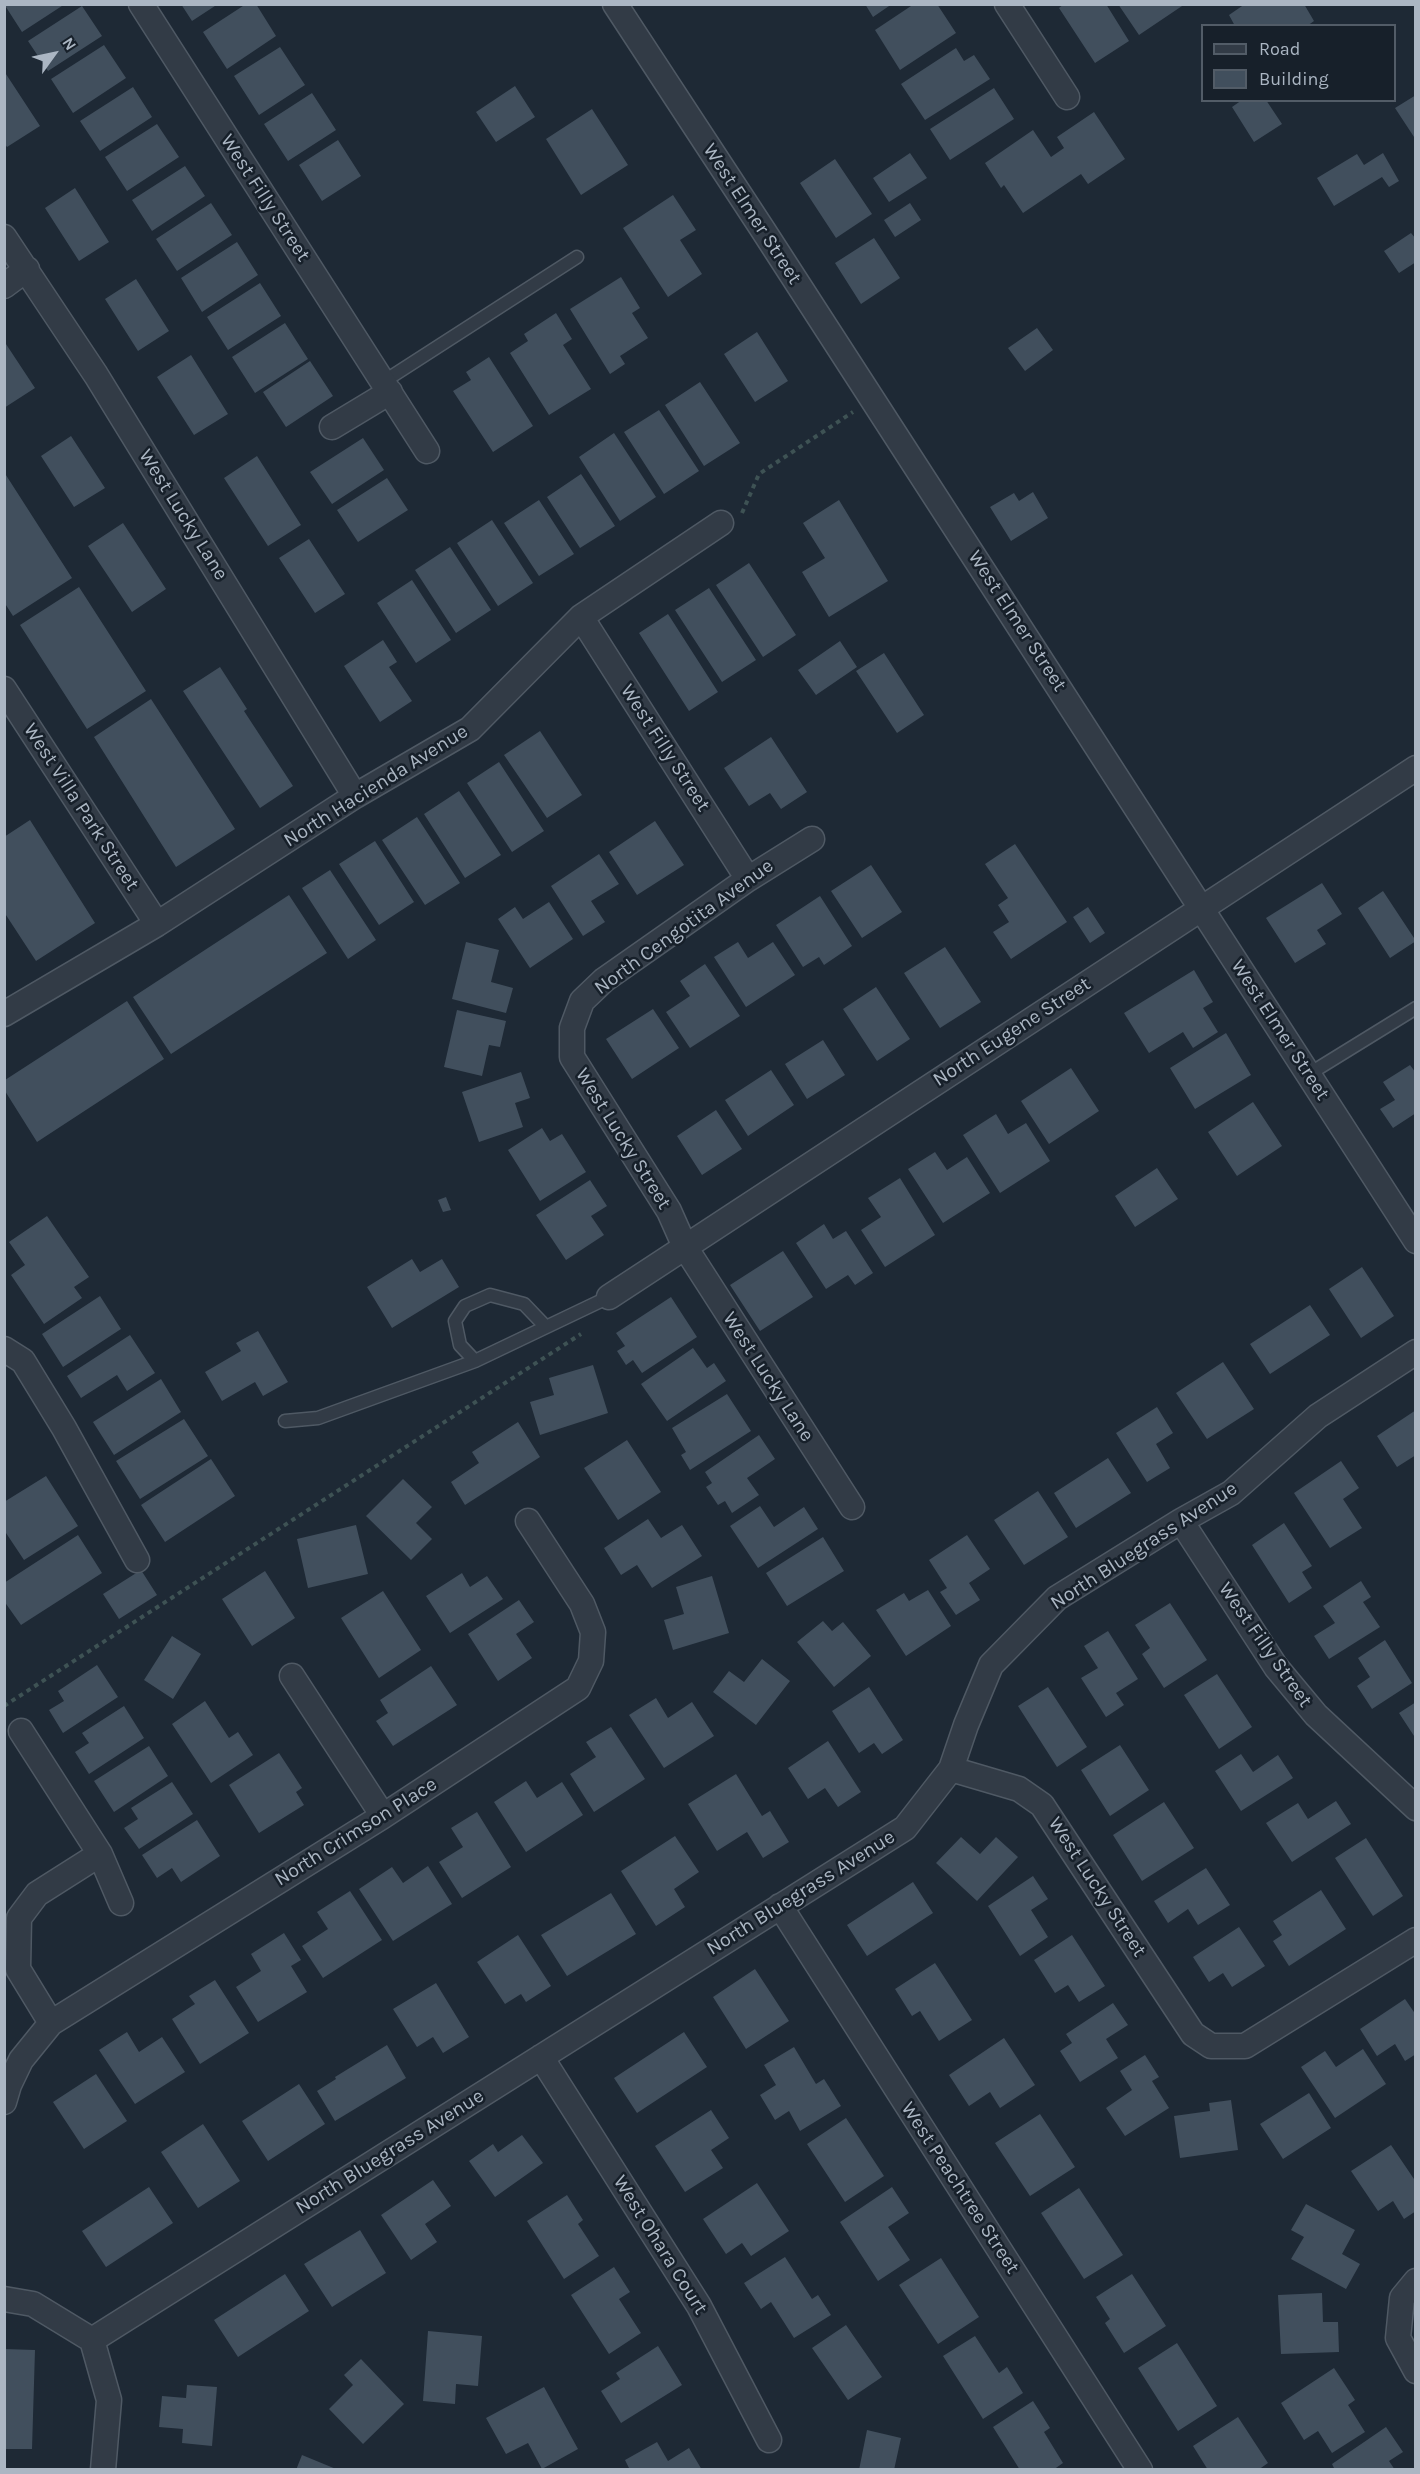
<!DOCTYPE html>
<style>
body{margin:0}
#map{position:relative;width:1420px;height:2474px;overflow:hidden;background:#1e2935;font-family:Karla,sans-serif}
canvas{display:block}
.frame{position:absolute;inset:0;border:6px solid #abb6c3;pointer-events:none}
.legend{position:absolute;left:1201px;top:24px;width:195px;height:78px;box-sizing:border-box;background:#17202a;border:2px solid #525c67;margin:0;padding:8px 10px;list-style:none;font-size:18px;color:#abb6c3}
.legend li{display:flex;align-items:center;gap:12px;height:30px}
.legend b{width:30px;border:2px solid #525c67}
.north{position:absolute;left:24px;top:24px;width:60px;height:60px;-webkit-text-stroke:4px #17202a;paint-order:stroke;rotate:57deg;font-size:16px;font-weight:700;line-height:24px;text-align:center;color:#abb6c3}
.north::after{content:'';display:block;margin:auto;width:21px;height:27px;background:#abb6c3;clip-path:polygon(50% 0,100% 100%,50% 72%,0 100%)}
</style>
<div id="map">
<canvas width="1420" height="2474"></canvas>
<div class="frame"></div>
<ul class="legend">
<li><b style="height:8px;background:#323b46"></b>Road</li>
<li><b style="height:16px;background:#414f5d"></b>Building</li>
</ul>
<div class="north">N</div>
</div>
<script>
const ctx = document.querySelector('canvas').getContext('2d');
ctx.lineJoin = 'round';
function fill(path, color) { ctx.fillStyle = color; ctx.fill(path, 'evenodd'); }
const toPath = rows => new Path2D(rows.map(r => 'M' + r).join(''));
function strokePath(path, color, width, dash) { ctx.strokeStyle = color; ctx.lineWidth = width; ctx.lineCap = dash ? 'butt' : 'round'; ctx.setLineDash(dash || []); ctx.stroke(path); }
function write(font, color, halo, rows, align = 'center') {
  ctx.font = font + ' Karla,sans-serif'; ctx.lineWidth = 5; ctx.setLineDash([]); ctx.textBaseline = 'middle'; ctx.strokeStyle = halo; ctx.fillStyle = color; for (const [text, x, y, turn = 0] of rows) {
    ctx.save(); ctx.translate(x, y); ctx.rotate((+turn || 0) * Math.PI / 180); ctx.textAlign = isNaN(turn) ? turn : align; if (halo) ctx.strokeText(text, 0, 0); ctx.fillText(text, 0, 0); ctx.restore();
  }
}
fill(toPath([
 [4,4,65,4,22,32],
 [181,4,218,4,192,21],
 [246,4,256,4,276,36,227,69,203,32],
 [865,4,892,4,873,17],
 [914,4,937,4,956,33,900,70,875,30],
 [1064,4,1106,4,1129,41,1095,63,1059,8],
 [1118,4,1185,4,1139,35],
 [1245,4,1304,4,1314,21,1307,26,1235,26,1229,15],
 [82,6,102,36,48,71,28,41],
 [104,45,126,78,73,113,51,79],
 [280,47,305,85,259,115,234,76],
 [956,48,964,61,974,55,990,79,925,120,901,84],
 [4,71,40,126,7,147,4,143],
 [515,86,535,117,496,142,476,112],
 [133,87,152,117,100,151,80,121],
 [994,88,1014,119,950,160,930,129],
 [312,93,336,130,288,161,264,124],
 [1416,95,1416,136,1414,137,1395,108],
 [1242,100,1266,100,1282,124,1254,142,1232,107],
 [592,109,628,165,581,195,546,139],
 [1094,112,1125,159,1088,184,1081,174,1023,213,1004,185,1001,188,985,163,1033,130,1051,157,1064,148,1057,137],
 [157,124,179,157,127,191,105,157],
 [338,140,361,176,322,201,299,165],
 [910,153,927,178,889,202,873,178],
 [1383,153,1399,181,1389,187,1382,177,1334,206,1317,178,1357,154,1364,165],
 [835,159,872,214,836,238,800,183],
 [185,166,205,196,152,231,132,200],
 [75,188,109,242,79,261,45,208],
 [673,195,696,230,680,240,702,274,668,297,623,228],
 [211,203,232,235,177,271,156,239],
 [910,203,921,220,895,237,884,220],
 [1411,233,1416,239,1416,262,1399,273,1384,251],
 [874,238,900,278,861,304,835,263],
 [237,242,258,275,202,312,181,278],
 [621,277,640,308,632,313,648,338,620,356,625,364,610,374,570,309],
 [136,279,169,331,138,351,105,299],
 [260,283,281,316,228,350,207,317],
 [556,313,572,339,563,345,591,389,549,415,510,353,528,341,524,334],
 [285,323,308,359,255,393,232,357],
 [1037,328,1053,350,1025,371,1008,348],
 [757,332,788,381,755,402,724,354],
 [4,341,35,388,4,408],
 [191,355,228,414,194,435,157,377],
 [489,357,533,426,493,452,453,391,471,380,466,372],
 [310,361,333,396,286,427,263,392],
 [700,382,740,443,704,466,665,405],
 [659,410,699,471,664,494,624,432],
 [614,433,656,497,620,521,579,457],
 [71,436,105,488,74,507,41,456],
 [363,438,384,470,332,504,310,472],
 [257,456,301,525,268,546,224,478],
 [4,472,72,578,13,616,4,602],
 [581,474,615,526,580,548,547,497],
 [387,478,408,510,358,542,337,510],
 [1033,492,1048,518,1011,541,990,507,1014,493,1019,501],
 [539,500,574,554,539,576,504,523],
 [839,500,888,581,829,617,802,572,825,558,803,523],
 [492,520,533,583,498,606,457,543],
 [123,523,166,589,132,612,88,546],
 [309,539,345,594,315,613,279,558],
 [450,547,491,610,456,633,415,570],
 [749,563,796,635,763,657,716,585],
 [412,580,451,640,416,663,377,603],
 [79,587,146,691,87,729,20,625],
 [709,588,756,660,722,682,675,610],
 [668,614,718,692,689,711,639,633],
 [383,640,397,662,389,667,412,701,380,722,344,666],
 [840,641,857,667,816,695,798,670],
 [884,653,924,715,897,733,856,671],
 [220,667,247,709,244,711,293,786,260,808,183,691],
 [151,699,235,829,176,867,94,737],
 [540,731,582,795,547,818,504,755],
 [771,737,807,792,781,809,770,793,749,806,724,768],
 [499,762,544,831,512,852,467,783],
 [459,791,501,855,465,878,424,814],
 [417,817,460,883,425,905,382,840],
 [30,820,95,923,36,961,4,912,4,837],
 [655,821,684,865,637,895,609,852],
 [375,841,414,902,379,925,339,864],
 [1015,844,1067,922,1011,959,993,932,1009,922,998,905,1008,898,985,864],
 [599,854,619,884,591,901,605,922,583,936,551,886],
 [871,865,902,912,862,938,831,891],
 [330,870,376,940,348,959,302,888],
 [1322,883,1342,914,1317,930,1326,944,1295,963,1266,918],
 [1383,891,1416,941,1390,958,1358,908],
 [289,895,327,953,171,1054,133,997],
 [820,896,852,946,824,965,819,957,803,967,776,925],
 [549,902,573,939,530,968,498,919,515,907,523,919],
 [1088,907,1105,933,1090,943,1073,917],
 [466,942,499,950,491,982,513,988,506,1013,452,999],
 [738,942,748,958,773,942,795,975,746,1007,714,957],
 [945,947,981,1002,940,1028,904,973],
 [705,964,740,1016,690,1048,666,1012,690,996,680,981],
 [1194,970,1213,1002,1203,1008,1218,1032,1193,1048,1183,1032,1149,1053,1124,1013],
 [876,987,910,1039,877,1061,843,1009],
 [127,1001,164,1059,37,1142,5,1091,5,1080],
 [653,1009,679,1048,632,1079,606,1039],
 [457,1010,506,1021,500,1047,489,1045,482,1076,444,1067],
 [1226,1033,1251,1075,1195,1109,1170,1068],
 [823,1040,845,1075,807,1099,785,1064],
 [1410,1065,1416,1073,1416,1113,1393,1128,1380,1109,1395,1100,1383,1082],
 [1071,1068,1099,1111,1049,1144,1021,1101],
 [771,1070,794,1105,748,1136,725,1100],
 [521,1072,530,1098,515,1103,523,1127,479,1142,462,1092],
 [1253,1102,1282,1146,1237,1176,1208,1132],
 [716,1110,742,1149,702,1175,677,1136],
 [996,1114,1008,1134,1026,1123,1050,1161,1000,1193,963,1135],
 [542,1128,550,1141,562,1134,586,1172,540,1201,508,1150],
 [935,1152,947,1170,967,1157,990,1193,943,1223,908,1169],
 [1157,1168,1178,1199,1135,1227,1115,1196],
 [900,1178,935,1235,885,1267,861,1230,881,1217,868,1198],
 [590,1180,607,1206,591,1216,604,1235,566,1260,536,1215],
 [446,1197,451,1210,443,1212,438,1200],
 [47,1216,89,1277,74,1287,82,1298,44,1324,11,1275,25,1265,9,1242],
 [824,1224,833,1239,846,1231,873,1273,855,1285,848,1275,826,1289,796,1243],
 [783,1251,813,1297,760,1331,730,1285],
 [412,1259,420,1272,442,1259,459,1287,392,1328,367,1287],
 [1362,1267,1394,1316,1361,1338,1329,1289],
 [100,1296,121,1329,63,1367,42,1334],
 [671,1297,697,1337,642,1373,633,1360,626,1365,617,1351,625,1346,616,1333],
 [1310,1305,1330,1335,1270,1374,1250,1344],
 [258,1331,288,1382,263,1396,255,1382,222,1401,205,1372,241,1351,236,1343],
 [130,1335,155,1373,127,1391,117,1375,81,1398,67,1376],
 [693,1348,707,1368,714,1363,726,1381,667,1421,641,1384],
 [1223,1362,1254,1409,1207,1439,1176,1393],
 [593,1365,608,1413,540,1435,530,1402,554,1395,549,1378],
 [161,1379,181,1412,114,1455,93,1422],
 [727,1394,751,1431,690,1470,681,1455,686,1452,672,1428],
 [1157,1407,1173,1433,1156,1444,1170,1468,1147,1482,1116,1433],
 [1416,1410,1416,1455,1397,1467,1377,1436],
 [184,1419,208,1456,140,1499,116,1461],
 [518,1422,540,1457,465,1505,451,1482,479,1463,472,1452],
 [759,1435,775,1459,747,1478,759,1495,732,1513,725,1501,718,1505,706,1487,712,1483,705,1472],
 [627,1440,661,1492,618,1520,584,1468],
 [1108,1458,1131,1493,1076,1528,1054,1493],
 [211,1459,235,1496,165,1542,141,1505],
 [1341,1461,1359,1488,1343,1499,1362,1528,1330,1548,1294,1493],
 [46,1476,78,1526,24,1560,4,1530,4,1502],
 [403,1479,432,1507,416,1523,432,1539,411,1560,366,1516],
 [1038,1491,1068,1537,1024,1565,994,1520],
 [760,1506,774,1527,804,1507,818,1529,758,1568,730,1526],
 [648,1519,661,1538,682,1525,702,1556,652,1588,637,1565,621,1575,604,1548],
 [1284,1523,1312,1566,1302,1572,1312,1588,1289,1603,1252,1545],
 [356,1525,368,1574,308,1588,297,1539],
 [78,1535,102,1573,21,1625,4,1601,4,1583],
 [967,1535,990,1569,969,1583,980,1600,956,1615,940,1592,947,1588,929,1560],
 [823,1537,844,1571,787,1606,766,1573],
 [141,1570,157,1595,119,1619,103,1594],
 [265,1571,295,1618,252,1646,222,1599],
 [462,1573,470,1587,487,1576,503,1599,450,1633,426,1596],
 [712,1576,729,1633,673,1650,664,1620,684,1614,676,1587],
 [1361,1581,1371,1597,1363,1602,1380,1627,1329,1659,1314,1636,1335,1623,1323,1606],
 [928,1590,951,1626,906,1656,876,1610,904,1593,909,1601],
 [383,1591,421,1650,379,1678,341,1618],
 [519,1600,534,1622,516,1634,532,1658,498,1681,468,1634],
 [1170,1603,1207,1660,1164,1688,1142,1654,1150,1648,1135,1625],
 [823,1621,832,1631,843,1622,871,1656,834,1687,797,1642],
 [1108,1631,1138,1679,1116,1693,1124,1705,1106,1717,1081,1678,1098,1668,1084,1646],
 [172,1636,201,1654,173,1699,144,1680],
 [1385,1640,1412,1683,1372,1709,1357,1686,1370,1677,1358,1658],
 [762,1659,790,1681,756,1725,713,1692,729,1671,744,1682],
 [97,1665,118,1697,63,1733,49,1710,64,1701,58,1691],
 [431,1666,457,1705,393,1746,376,1721,388,1713,380,1700],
 [1217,1674,1252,1727,1219,1749,1184,1695],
 [869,1687,903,1740,882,1754,874,1743,859,1753,832,1711],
 [1048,1687,1087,1747,1057,1767,1018,1706],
 [656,1698,668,1718,692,1702,714,1736,664,1768,629,1715],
 [205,1701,229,1738,238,1732,253,1755,211,1783,172,1724],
 [1416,1702,1416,1739,1399,1713],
 [124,1706,144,1738,89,1774,75,1752,89,1743,82,1733],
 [611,1727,645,1779,594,1812,570,1774,596,1757,586,1742],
 [828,1741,861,1792,838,1807,825,1788,808,1799,788,1768],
 [1120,1745,1149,1790,1110,1816,1081,1770],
 [149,1746,168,1776,114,1812,94,1781],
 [279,1753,302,1788,296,1792,304,1805,259,1833,229,1785],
 [1241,1754,1253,1772,1278,1755,1293,1778,1241,1811,1215,1771],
 [736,1774,762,1816,770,1811,789,1842,763,1858,747,1832,717,1851,688,1804],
 [526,1781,537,1798,562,1782,583,1815,526,1852,494,1802],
 [172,1782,193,1814,139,1849,124,1828,138,1819,131,1808],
 [1336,1801,1351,1824,1292,1862,1266,1823,1298,1803,1308,1819],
 [1164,1802,1194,1848,1142,1881,1113,1835],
 [477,1812,511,1867,462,1898,439,1862,463,1847,451,1828],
 [197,1820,220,1856,181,1882,172,1868,157,1878,142,1855],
 [675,1836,699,1872,674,1889,685,1907,656,1926,621,1871],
 [961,1837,980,1854,996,1837,1018,1857,977,1901,936,1863],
 [1366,1838,1403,1896,1373,1916,1335,1858],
 [428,1866,452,1904,393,1941,359,1889,392,1867,403,1883],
 [1206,1868,1230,1905,1198,1925,1188,1909,1168,1923,1154,1901],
 [1033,1876,1048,1899,1031,1910,1048,1937,1020,1956,988,1906],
 [913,1882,933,1913,867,1956,847,1925],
 [1321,1890,1346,1929,1289,1966,1273,1941,1282,1935,1273,1921],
 [350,1891,382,1940,323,1978,302,1946,328,1929,317,1912],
 [611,1893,636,1934,567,1976,541,1935],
 [1239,1927,1265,1966,1232,1987,1223,1973,1209,1982,1193,1957],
 [284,1933,301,1960,291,1966,307,1992,258,2022,236,1987,261,1971,251,1954],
 [518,1935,551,1986,526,2002,521,1994,505,2004,477,1962],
 [1072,1935,1105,1986,1079,2002,1068,1985,1055,1993,1034,1960],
 [935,1963,972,2020,939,2041,920,2011,912,2016,895,1989],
 [755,1969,789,2021,746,2049,713,1997],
 [215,1980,249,2033,200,2064,172,2019,195,2004,189,1996],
 [436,1983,469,2037,443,2053,433,2037,417,2047,393,2009],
 [1405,1999,1416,2015,1416,2054,1405,2061,1395,2044,1377,2056,1360,2029],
 [1113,2003,1128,2025,1106,2039,1118,2058,1080,2082,1060,2051,1072,2043,1066,2034],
 [127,2032,139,2052,162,2037,185,2072,135,2104,99,2050],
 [684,2032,707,2067,637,2113,614,2078],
 [1004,2038,1035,2085,1000,2108,990,2092,969,2106,949,2075],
 [387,2045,406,2078,335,2121,317,2091,336,2079,335,2077],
 [794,2047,816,2084,824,2079,841,2106,800,2131,789,2111,775,2120,760,2095,776,2085,764,2065],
 [1363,2049,1386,2084,1335,2118,1301,2067,1325,2051,1336,2067],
 [1145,2055,1159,2077,1152,2081,1169,2108,1125,2136,1106,2108,1132,2090,1120,2071],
 [96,2074,127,2121,84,2149,53,2102],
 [299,2084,325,2124,268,2161,242,2121],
 [1309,2093,1331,2128,1283,2159,1260,2124],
 [1231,2100,1238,2150,1180,2158,1174,2116,1210,2111,1209,2103],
 [711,2110,729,2138,711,2150,723,2168,685,2192,655,2146],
 [1040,2114,1075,2167,1030,2196,995,2143],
 [846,2118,884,2176,845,2202,807,2144],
 [203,2124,240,2181,198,2208,161,2152],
 [522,2135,543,2163,495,2197,469,2161,493,2144,498,2152],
 [1391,2145,1416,2182,1416,2211,1404,2219,1393,2201,1378,2211,1351,2171],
 [433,2180,451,2206,425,2224,437,2242,411,2260,381,2215],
 [757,2183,789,2231,751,2256,742,2243,726,2254,703,2219],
 [149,2187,173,2223,106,2267,82,2231],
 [892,2187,909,2213,888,2227,910,2260,878,2281,840,2222],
 [1079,2188,1123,2255,1084,2279,1041,2213],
 [567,2195,583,2220,578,2224,599,2256,564,2279,527,2221],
 [1306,2204,1355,2230,1342,2254,1360,2264,1346,2289,1291,2259,1304,2237,1291,2230],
 [360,2230,386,2273,332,2307,304,2264],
 [785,2257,812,2299,818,2295,831,2315,794,2338,771,2302,761,2309,744,2283],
 [941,2258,979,2317,938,2344,899,2285],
 [614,2267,630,2292,619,2299,641,2333,609,2354,571,2295],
 [285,2274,309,2311,238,2357,214,2320],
 [1132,2274,1166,2326,1124,2353,1105,2323,1110,2319,1096,2297],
 [1322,2293,1323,2322,1338,2322,1339,2352,1281,2354,1278,2295],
 [846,2325,882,2377,848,2400,812,2348],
 [428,2331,482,2336,478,2386,456,2384,455,2404,423,2401],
 [975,2336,999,2373,1007,2367,1023,2393,983,2419,943,2356],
 [1177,2343,1217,2406,1178,2431,1138,2368],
 [658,2346,682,2385,621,2423,601,2391,620,2379,616,2373],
 [4,2349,35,2350,32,2449,4,2449],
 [361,2359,404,2404,363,2444,329,2409,353,2385,344,2375],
 [1334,2368,1355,2400,1348,2405,1365,2432,1332,2453,1318,2431,1304,2440,1281,2403],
 [187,2385,217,2387,212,2446,182,2443,183,2429,159,2427,162,2396,186,2398],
 [544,2387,578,2449,542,2469,528,2443,506,2454,486,2418],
 [1033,2401,1050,2428,1044,2432,1063,2463,1053,2470,1020,2470,993,2427],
 [1238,2417,1268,2463,1258,2470,1208,2470,1193,2446],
 [1386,2427,1403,2452,1389,2461,1395,2470,1335,2470,1332,2464],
 [867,2430,901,2438,894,2470,859,2470],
 [657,2442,668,2461,689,2448,702,2470,630,2470,625,2460],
 [302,2455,336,2469,336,2470,296,2470]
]), '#414f5d');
const lane = toPath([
 [383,382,577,257],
 [1309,1074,1416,1008],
 [475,1361,460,1345,455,1321,465,1306,490,1295,524,1304,546,1327],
 [285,1421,318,1418,475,1361,609,1297]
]);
const street = toPath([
 [141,4,427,451],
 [615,4,763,230,1416,1241],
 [1007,4,1067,97],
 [4,237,96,375,355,796],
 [4,286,27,269],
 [332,427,390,392],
 [581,617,748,879],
 [4,689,157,924],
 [812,839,748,879,604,980,582,1001,572,1028,572,1057,669,1211,685,1247,852,1507],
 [4,1014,157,924,355,796,470,729,581,617,721,523],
 [609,1297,1416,768],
 [4,1349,23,1361,64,1428,137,1560],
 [1181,1521,1276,1667,1316,1715,1416,1808],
 [292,1676,383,1816],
 [21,1731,100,1854,121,1903],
 [951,1769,1019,1789,1042,1805,1193,2034,1211,2046,1245,2046,1416,1940],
 [780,1906,1140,2470],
 [51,2023,18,1969,19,1918,37,1894,100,1854],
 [541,2057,699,2306,769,2440],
 [4,2102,9,2085,21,2060,51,2023,383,1816,578,1688,591,1661,593,1632,582,1604,528,1521],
 [1416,2281,1402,2298,1398,2338,1416,2371],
 [4,2299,33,2304,92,2340,109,2400,103,2470],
 [92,2340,905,1828,951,1769,966,1725,991,1665,1057,1598,1181,1521,1231,1493,1318,1416,1416,1352]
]);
strokePath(lane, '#4f5964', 15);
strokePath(street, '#4f5964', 27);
strokePath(toPath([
 [742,513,759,474,853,412],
 [4,1706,581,1334]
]), '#3e5254', 4, [4.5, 4.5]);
strokePath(lane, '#323b46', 12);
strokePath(street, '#323b46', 24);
write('20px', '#abb6c3', '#17202a', [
 ["West Filly Street",265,198,57],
 ["West Elmer Street",752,214,57],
 ["West Lucky Lane",183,515,58],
 ["West Elmer Street",1017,621,57],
 ["West Filly Street",665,748,57],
 ["North Hacienda Avenue",376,786,-32],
 ["West Villa Park Street",81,807,57],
 ["North Cengotita Avenue",684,927,-36],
 ["West Elmer Street",1280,1030,57],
 ["North Eugene Street",1012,1032,-33],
 ["West Lucky Street",623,1139,58],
 ["West Lucky Lane",768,1377,57],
 ["North Bluegrass Avenue",1144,1546,-33],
 ["West Filly Street",1265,1645,55],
 ["North Crimson Place",356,1832,-32],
 ["West Lucky Street",1097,1887,57],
 ["North Bluegrass Avenue",801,1893,-32],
 ["North Bluegrass Avenue",390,2152,-32],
 ["West Peachtree Street",960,2188,57],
 ["West Ohara Court",660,2245,58]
]);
</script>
